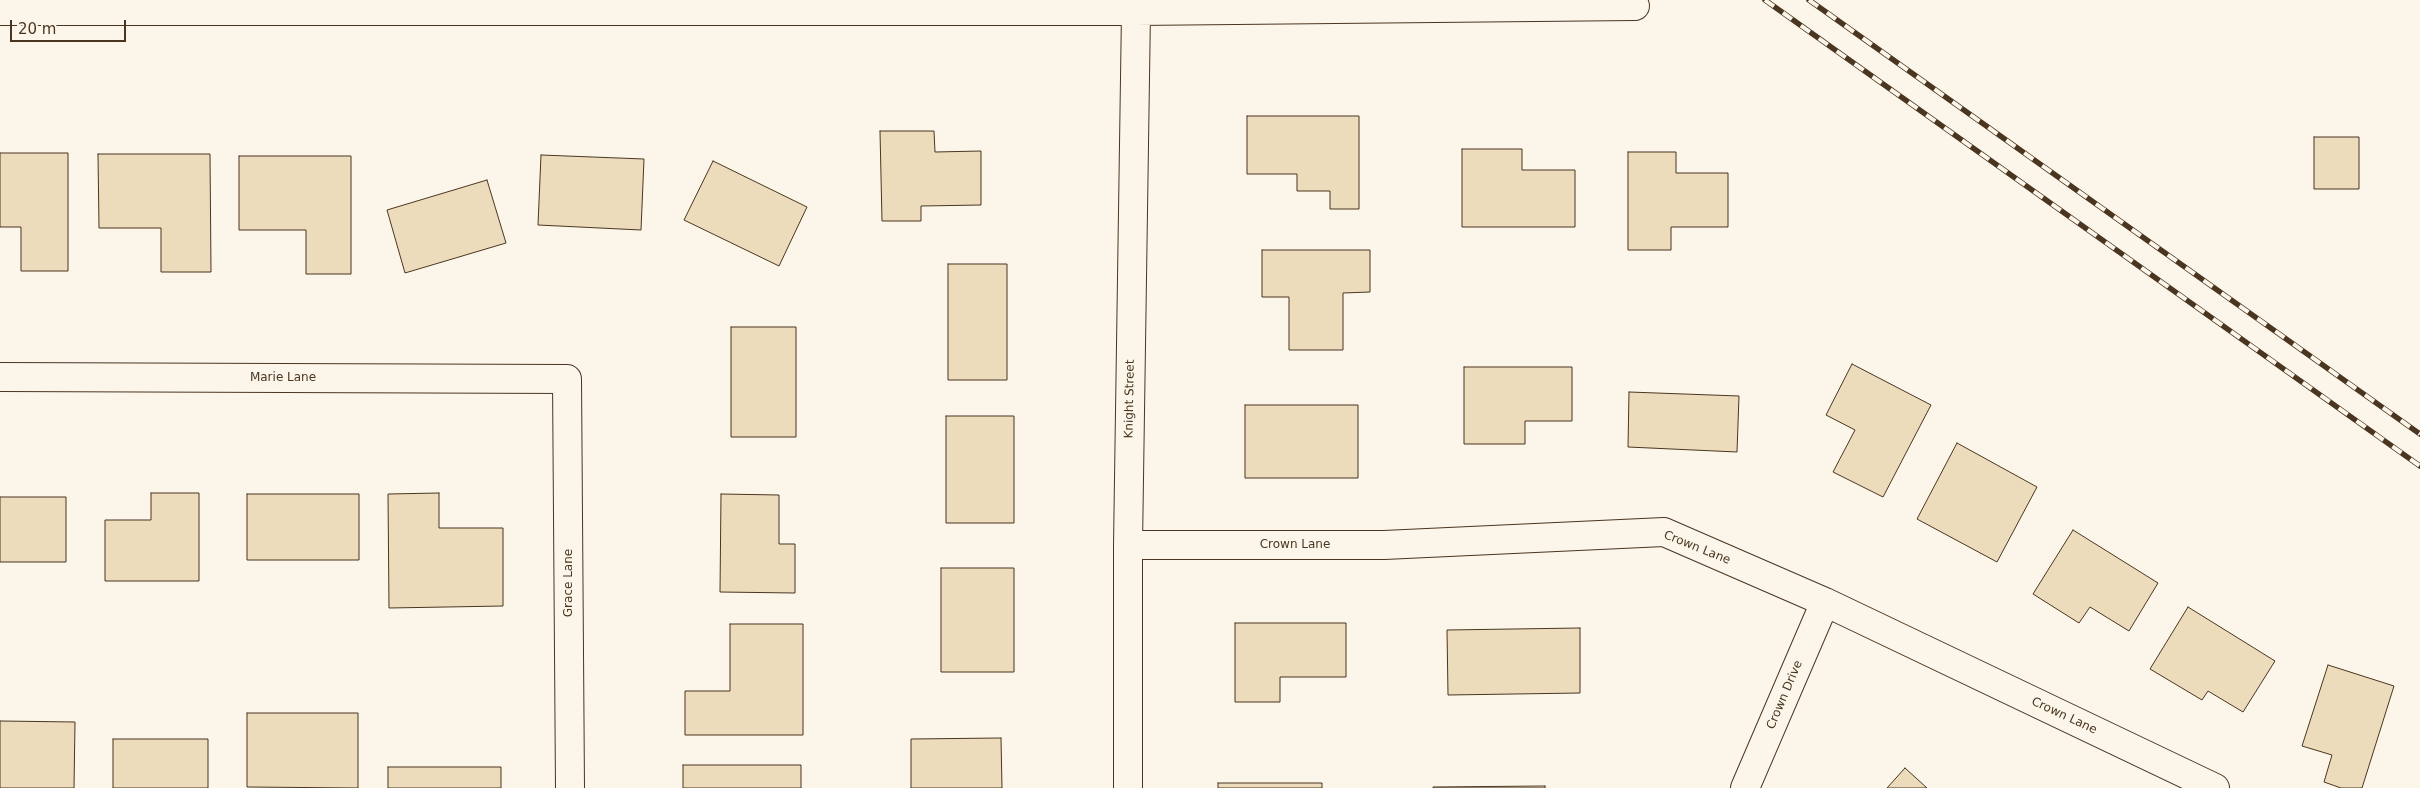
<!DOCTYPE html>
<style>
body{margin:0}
#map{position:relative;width:2420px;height:788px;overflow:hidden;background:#fbf6e9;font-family:"DejaVu Sans",sans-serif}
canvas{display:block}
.scale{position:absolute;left:10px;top:20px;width:116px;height:22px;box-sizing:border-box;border:2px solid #4a3520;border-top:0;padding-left:6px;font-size:15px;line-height:18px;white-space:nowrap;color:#4a3520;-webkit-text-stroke:4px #fbf6e9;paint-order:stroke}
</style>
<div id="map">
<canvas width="2420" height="788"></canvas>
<div class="scale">20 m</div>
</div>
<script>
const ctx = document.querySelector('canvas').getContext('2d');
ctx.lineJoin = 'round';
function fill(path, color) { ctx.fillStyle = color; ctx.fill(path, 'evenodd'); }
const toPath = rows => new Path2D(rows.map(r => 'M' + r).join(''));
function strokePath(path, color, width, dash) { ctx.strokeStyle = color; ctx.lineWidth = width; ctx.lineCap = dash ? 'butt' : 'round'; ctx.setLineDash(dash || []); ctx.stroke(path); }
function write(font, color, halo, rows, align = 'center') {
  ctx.font = font + ' "DejaVu Sans",sans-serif'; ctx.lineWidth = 4; ctx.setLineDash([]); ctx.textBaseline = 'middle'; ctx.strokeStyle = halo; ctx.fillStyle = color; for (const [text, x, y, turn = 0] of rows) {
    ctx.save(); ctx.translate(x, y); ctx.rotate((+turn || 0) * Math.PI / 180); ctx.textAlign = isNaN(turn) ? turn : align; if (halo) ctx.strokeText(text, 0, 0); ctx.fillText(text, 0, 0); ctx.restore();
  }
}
const building = toPath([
 [1247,116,1359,116,1359,209,1330,209,1330,191,1297,191,1297,174,1247,174,1247,116],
 [880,131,934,131,935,152,981,151,981,205,921,206,921,221,882,221,880,131],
 [2314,137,2359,137,2359,189,2314,189,2314,137],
 [1462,149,1522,149,1522,170,1575,170,1575,227,1462,227,1462,149],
 [1628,152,1676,152,1676,173,1728,173,1728,227,1671,227,1671,250,1628,250,1628,152],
 [0,153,68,153,68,271,21,271,21,227,0,227,0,153],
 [98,154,210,154,211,272,161,272,161,228,99,228,98,154],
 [541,155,644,159,641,230,538,225,541,155],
 [239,156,351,156,351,274,306,274,306,230,239,230,239,156],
 [713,161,807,207,779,266,684,220,713,161],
 [487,180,506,243,405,273,387,210,487,180],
 [1262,250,1370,250,1370,292,1343,293,1343,350,1289,350,1289,297,1262,297,1262,250],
 [948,264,1007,264,1007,380,948,380,948,264],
 [731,327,796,327,796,437,731,437,731,327],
 [1852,364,1931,405,1883,497,1833,472,1855,430,1826,415,1852,364],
 [1464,367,1572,367,1572,421,1525,421,1525,444,1464,444,1464,367],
 [1629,392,1739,396,1737,452,1628,447,1629,392],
 [1245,405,1358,405,1358,478,1245,478,1245,405],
 [946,416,1014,416,1014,523,946,523,946,416],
 [1957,443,2037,487,1997,562,1917,519,1957,443],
 [151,493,199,493,199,581,105,581,105,520,151,520,151,493],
 [439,493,439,528,503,528,503,606,389,608,388,494,439,493],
 [247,494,359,494,359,560,247,560,247,494],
 [721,494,779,495,779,544,795,544,795,593,720,592,721,494],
 [0,497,66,497,66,562,0,562,0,497],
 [2073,530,2158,583,2129,631,2090,607,2079,623,2033,594,2073,530],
 [941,568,1014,568,1014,672,941,672,941,568],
 [2188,607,2275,661,2243,712,2208,691,2202,700,2150,669,2188,607],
 [1235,623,1346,623,1346,677,1280,677,1280,702,1235,702,1235,623],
 [730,624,803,624,803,735,685,735,685,691,730,691,730,624],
 [1580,628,1580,693,1448,695,1447,630,1580,628],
 [2328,665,2394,686,2362,788,2341,788,2324,782,2332,755,2302,746,2328,665],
 [247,713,358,713,358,788,247,787,247,713],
 [0,721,75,722,74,788,0,788,0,721],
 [1001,738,1002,788,911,788,911,739,1001,738],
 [113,739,208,739,208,788,113,788,113,739],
 [683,765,801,765,801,788,683,788,683,765],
 [388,767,501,767,501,788,388,788,388,767],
 [1905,768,1927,788,1887,788,1905,768],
 [1218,783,1322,783,1322,788,1218,788,1218,783],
 [1545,786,1545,788,1433,788,1433,787,1545,786]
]);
fill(building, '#ecdcbc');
strokePath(building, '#4a3520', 1);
const minor = toPath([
 [0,11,1136,11,1635,6],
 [0,377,567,379,570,788],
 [1128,545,1384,545,1664,532,1825,602,2215,788],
 [1128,788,1128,545,1136,11],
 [1745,788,1825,602]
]);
strokePath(minor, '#4a3520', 30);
strokePath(minor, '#fbf6e9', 28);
const rail = toPath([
 [1765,0,2420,466],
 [1809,0,2420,434]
]);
strokePath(rail, '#4a3520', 5.5);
strokePath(rail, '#fbf6e9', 4, [11]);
write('12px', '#4a3520', '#fbf6e9', [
 ["Marie Lane",283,378],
 ["Knight Street",1130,399,-89],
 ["Crown Lane",1295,545],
 ["Crown Lane",1697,548,22],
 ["Grace Lane",569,583,-90],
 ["Crown Drive",1785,695,-67],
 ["Crown Lane",2064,716,25]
]);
</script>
